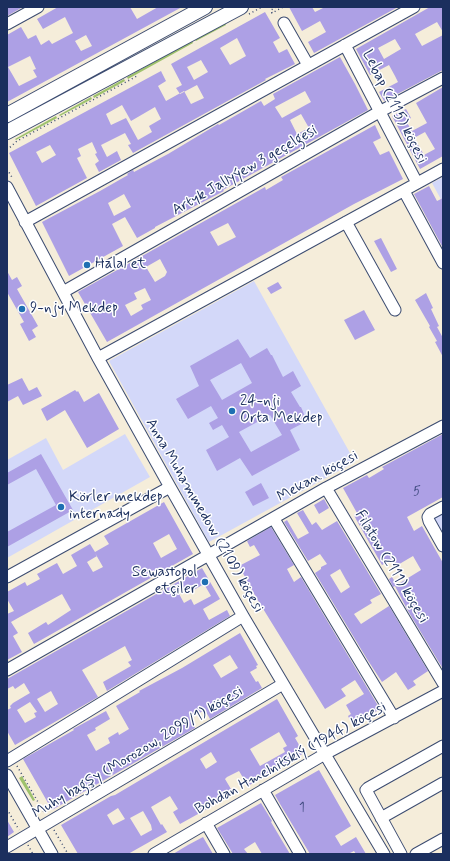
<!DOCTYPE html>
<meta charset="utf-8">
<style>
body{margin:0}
#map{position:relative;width:450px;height:861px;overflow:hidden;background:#f5edda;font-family:Mynerve,sans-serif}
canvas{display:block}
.frame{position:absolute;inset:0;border:8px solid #1b2f5e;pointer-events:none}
</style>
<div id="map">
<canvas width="450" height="861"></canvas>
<div class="frame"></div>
</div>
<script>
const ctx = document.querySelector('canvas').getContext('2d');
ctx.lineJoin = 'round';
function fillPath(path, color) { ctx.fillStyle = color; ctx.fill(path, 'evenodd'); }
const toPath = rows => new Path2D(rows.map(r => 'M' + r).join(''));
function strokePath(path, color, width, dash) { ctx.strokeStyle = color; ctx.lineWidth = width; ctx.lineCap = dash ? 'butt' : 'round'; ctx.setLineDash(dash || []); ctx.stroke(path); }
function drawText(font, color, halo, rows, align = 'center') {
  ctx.font = font + ' Mynerve,sans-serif'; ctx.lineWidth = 3; ctx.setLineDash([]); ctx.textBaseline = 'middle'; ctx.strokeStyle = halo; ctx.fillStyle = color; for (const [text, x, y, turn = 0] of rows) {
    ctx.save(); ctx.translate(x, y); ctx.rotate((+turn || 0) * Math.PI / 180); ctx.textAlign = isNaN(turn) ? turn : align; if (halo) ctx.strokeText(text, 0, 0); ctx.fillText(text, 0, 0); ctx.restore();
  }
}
fillPath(toPath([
 [443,177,443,203,432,183],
 [254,281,355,462,209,542,109,361],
 [125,434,150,477,7,558,7,460,46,438,63,470],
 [443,513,443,537,432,519]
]), '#d3d8f9');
fillPath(toPath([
 [225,23,226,25,196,41,195,40],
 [192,41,193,43,128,79,127,77],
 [124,79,125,81,94,98,93,96],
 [91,97,92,99,60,116,59,115],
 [56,116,57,118,16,140,15,139],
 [22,776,35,800,33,801,19,778]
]), '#9ec26c');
fillPath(toPath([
 [7,7,23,7,7,16],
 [58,7,130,7,137,19,158,7,182,7,7,102,7,35,21,27,28,39,36,35,41,45,49,40,52,44,73,33,65,17,43,29,37,19],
 [86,35,92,46,81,51,75,41],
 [30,56,36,69,33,70,37,77,19,86,8,67],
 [289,7,312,7,315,12,325,7,398,7,314,53,308,42,326,32,320,21,302,31],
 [430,7,443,7,443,32,437,22,415,34,422,46,443,35,443,70,384,101,379,92,398,82,395,76,389,65,370,75,356,49],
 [395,39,401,49,384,59,378,48],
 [265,12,280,38,273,42,279,53,287,49,295,64,265,79,266,80,233,98,133,153,128,145,131,144,125,133,101,145,107,157,117,151,121,160,99,172,95,164,99,161,95,154,97,153,92,142,78,149,81,156,77,158,87,178,36,206,9,153,161,71,166,81,158,86,166,101,184,91,191,104,204,98,197,85,180,94,176,88,182,85,171,64],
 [237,38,246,56,230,65,220,48],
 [201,60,208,72,194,80,187,67],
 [122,105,131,121,155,107,161,119,149,126,152,132,138,140,126,118,111,125,106,114],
 [50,145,56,155,42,163,36,152],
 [340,57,355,84,368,110,223,190,224,191,155,227,155,228,137,238,125,217,112,224,123,246,69,276,42,222,100,191,128,175,127,174,131,171,133,170,134,172,168,154,218,124,219,125,261,101,264,106,275,99,273,94],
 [305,91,311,102,282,118,275,107],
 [301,114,309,128,297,134,290,120],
 [124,194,131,207,114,216,108,203],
 [443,87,443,156,420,169,392,116,406,109,411,118,406,121,412,131,427,123,416,103],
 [425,132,435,149,424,155,414,138],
 [375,125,381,138,373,142,380,155,389,151,403,179,354,204,107,342,78,292,265,187,266,190,283,180,281,177],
 [228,223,236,237,218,246,210,232],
 [160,259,167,272,165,276,155,282,146,267],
 [145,288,151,300,141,305,143,309,131,316,125,305,137,299,134,293],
 [429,186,437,201,443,198,443,248,414,194],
 [381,238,397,269,391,272,374,241],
 [7,271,12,280,17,277,22,286,17,289,38,326,32,330,36,337,29,341,20,324,24,322,7,292],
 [278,282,282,288,271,294,267,288],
 [426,293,433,308,431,309,439,326,437,327,443,338,443,357,435,342,437,341,429,327,430,326,415,300],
 [364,310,375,330,355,340,344,320],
 [238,339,250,358,267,348,271,355,272,355,283,377,293,371,301,386,291,392,300,407,301,407,307,421,290,430,300,450,252,476,240,458,217,471,206,450,229,437,222,425,213,430,209,423,218,418,211,406,188,419,176,399,199,386,190,366],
 [241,363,252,383,222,400,210,380],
 [270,415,282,435,251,452,239,432],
 [22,378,29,391,37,387,42,396,23,405,18,396,7,402,7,385],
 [75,390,77,392,78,391,84,402,99,393,119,429,87,448,65,410,47,421,41,409],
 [443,434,443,497,407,517,414,531,422,526,443,563,443,669,408,611,395,586,421,570,413,556,396,566,393,559,382,565,357,521,354,515,357,513,343,488,367,475,369,478,384,469,382,467],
 [41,454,73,510,7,547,7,532,56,505,36,469,7,485,7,473],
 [261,483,269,498,253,506,245,492],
 [324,499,329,508,319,514,314,505],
 [164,502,193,554,34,644,28,633,46,622,48,625,71,610,62,594,18,618,11,622,18,633,13,636,22,652,7,660,7,614,14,611,7,599,7,592,25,582,27,586,40,579,37,574,57,563,63,574,77,566,71,555,90,544,95,552,109,544,104,536],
 [169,534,177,549,161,558,153,543],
 [95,553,103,567,93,572,87,562,97,556],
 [303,510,312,525,316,522,322,530,337,521,381,594,370,600,372,603,354,614,361,624,389,606,428,671,413,681,416,685,408,690,396,672,382,682,367,659,315,573,321,569,321,567,327,564,320,554,308,561,284,522,287,520,298,539,309,533,297,513],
 [340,569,350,587,341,593,330,575],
 [271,527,294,565,287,569,294,582,301,577,380,709,353,726,348,716,351,714,346,705,364,694,355,680,341,689,346,696,325,709,257,599,239,566,260,555,254,545,250,547,247,541],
 [202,568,220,599,203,609,209,620,227,610,230,616,107,691,103,682,131,666,128,662,132,660,125,646,82,670,98,697,15,745,7,731,7,710,11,708,10,706,13,703,30,693,24,683,15,689,13,686,7,689,7,679],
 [204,584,211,596,194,605,191,599,184,603,178,592,189,585,192,591],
 [51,691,58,704,45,712,37,699],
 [30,702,37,712,34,713,36,717,25,723,17,710],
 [392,577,397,585,393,587,389,579],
 [240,633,258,665,256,666,257,668,250,672,256,682,258,681,262,688,210,719,205,710,190,718,195,728,52,810,23,759,74,730,73,729,106,711,110,719,95,728,96,730,87,735,96,751,110,743,108,738,118,732,119,735,129,729,116,706,140,692,139,691,182,668],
 [230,655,238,668,221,678,213,665],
 [277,699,298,736,295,738,304,753,248,786,239,771,227,777,225,779,234,794,180,824,173,812,178,809,170,796,151,807,161,825,162,824,167,832,128,854,78,854,61,825,111,796,115,795],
 [279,732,287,746,283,748,285,752,260,766,250,749],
 [211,752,217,762,206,769,200,759],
 [118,808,125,819,113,825,107,815],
 [143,811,151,825,152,830,141,836,130,818],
 [319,770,351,826,335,836,341,846,356,837,366,854,356,854,354,851,348,854,310,854,280,804,275,795],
 [261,803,272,821,271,822,290,854,262,854,255,842,244,849,248,854,233,854,222,836,217,828],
 [7,820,14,832,7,837],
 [203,837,213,854,173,854,188,845]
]), '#ada0e5');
const minor = toPath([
 [284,23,308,65],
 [7,24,38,7],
 [345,45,417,183],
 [7,187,98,358,170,487,243,616,384,854],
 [404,191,443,263],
 [25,222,414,7],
 [346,222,395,310],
 [63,292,379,112,443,78],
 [98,358,443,169],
 [326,488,443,683],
 [443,507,430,514,428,517,429,521,443,546],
 [274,519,394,718],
 [7,577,170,487],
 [7,670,326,488,443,426],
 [7,761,243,616],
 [7,775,52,854],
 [263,790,300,854],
 [381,818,443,783],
 [206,823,224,854],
 [7,847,283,684],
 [154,854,325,754,443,691],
 [401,854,366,790,368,788,443,746],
 [416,854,443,839]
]);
const major = toPath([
 [7,115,205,7],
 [7,132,241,7]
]);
strokePath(minor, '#3c4c71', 13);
strokePath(major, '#3c4c71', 16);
strokePath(toPath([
 [276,7,271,10,272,13,283,7],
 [249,14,262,7],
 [7,150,17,141,137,76],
 [7,169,13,179],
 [17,766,45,814],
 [7,809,19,830],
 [54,830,68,854],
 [28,845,33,854]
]), '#3c4c71', 1.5, [1, 3]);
strokePath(minor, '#fff', 11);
strokePath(major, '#fff', 14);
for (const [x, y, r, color] of [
 [87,265,4,"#1f6fb2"],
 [22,309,4,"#1f6fb2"],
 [232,411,4,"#1f6fb2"],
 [61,507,4,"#1f6fb2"],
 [205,582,4,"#1f6fb2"]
]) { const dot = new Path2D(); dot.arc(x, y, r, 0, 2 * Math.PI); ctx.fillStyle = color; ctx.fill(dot); strokePath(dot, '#fff', 1.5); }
drawText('13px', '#404b80', null, [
 ["5",417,492],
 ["1",302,808]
]);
drawText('15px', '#1b2f5e', '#fff', [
 ["Lebap (2115) köçesi",394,107,63],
 ["Artyk Jallyýew 3 geçelgesi",245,171,-30],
 ["Mekan köçesi",318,477,-29],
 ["Anna Muhammedow (2109) köçesi",204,516,60],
 ["Filatow (2111) köçesi",391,567,59],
 ["Muhy bagşy (Morozow, 2099/1) köçesi",138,753,-31],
 ["Bohdan Hmelnitskiý (1944) köçesi",291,759,-29]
]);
drawText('15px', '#1b2f5e', '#fff', [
 ["Halal et",95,265],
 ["9-njy Mekdep",30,309],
 ["24-nji",240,402],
 ["Orta Mekdep",240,419],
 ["Körler mekdep",69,498],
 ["internady",69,515],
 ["Sewastopol",197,573,"right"],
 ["etçiler",197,590,"right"]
], 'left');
</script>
